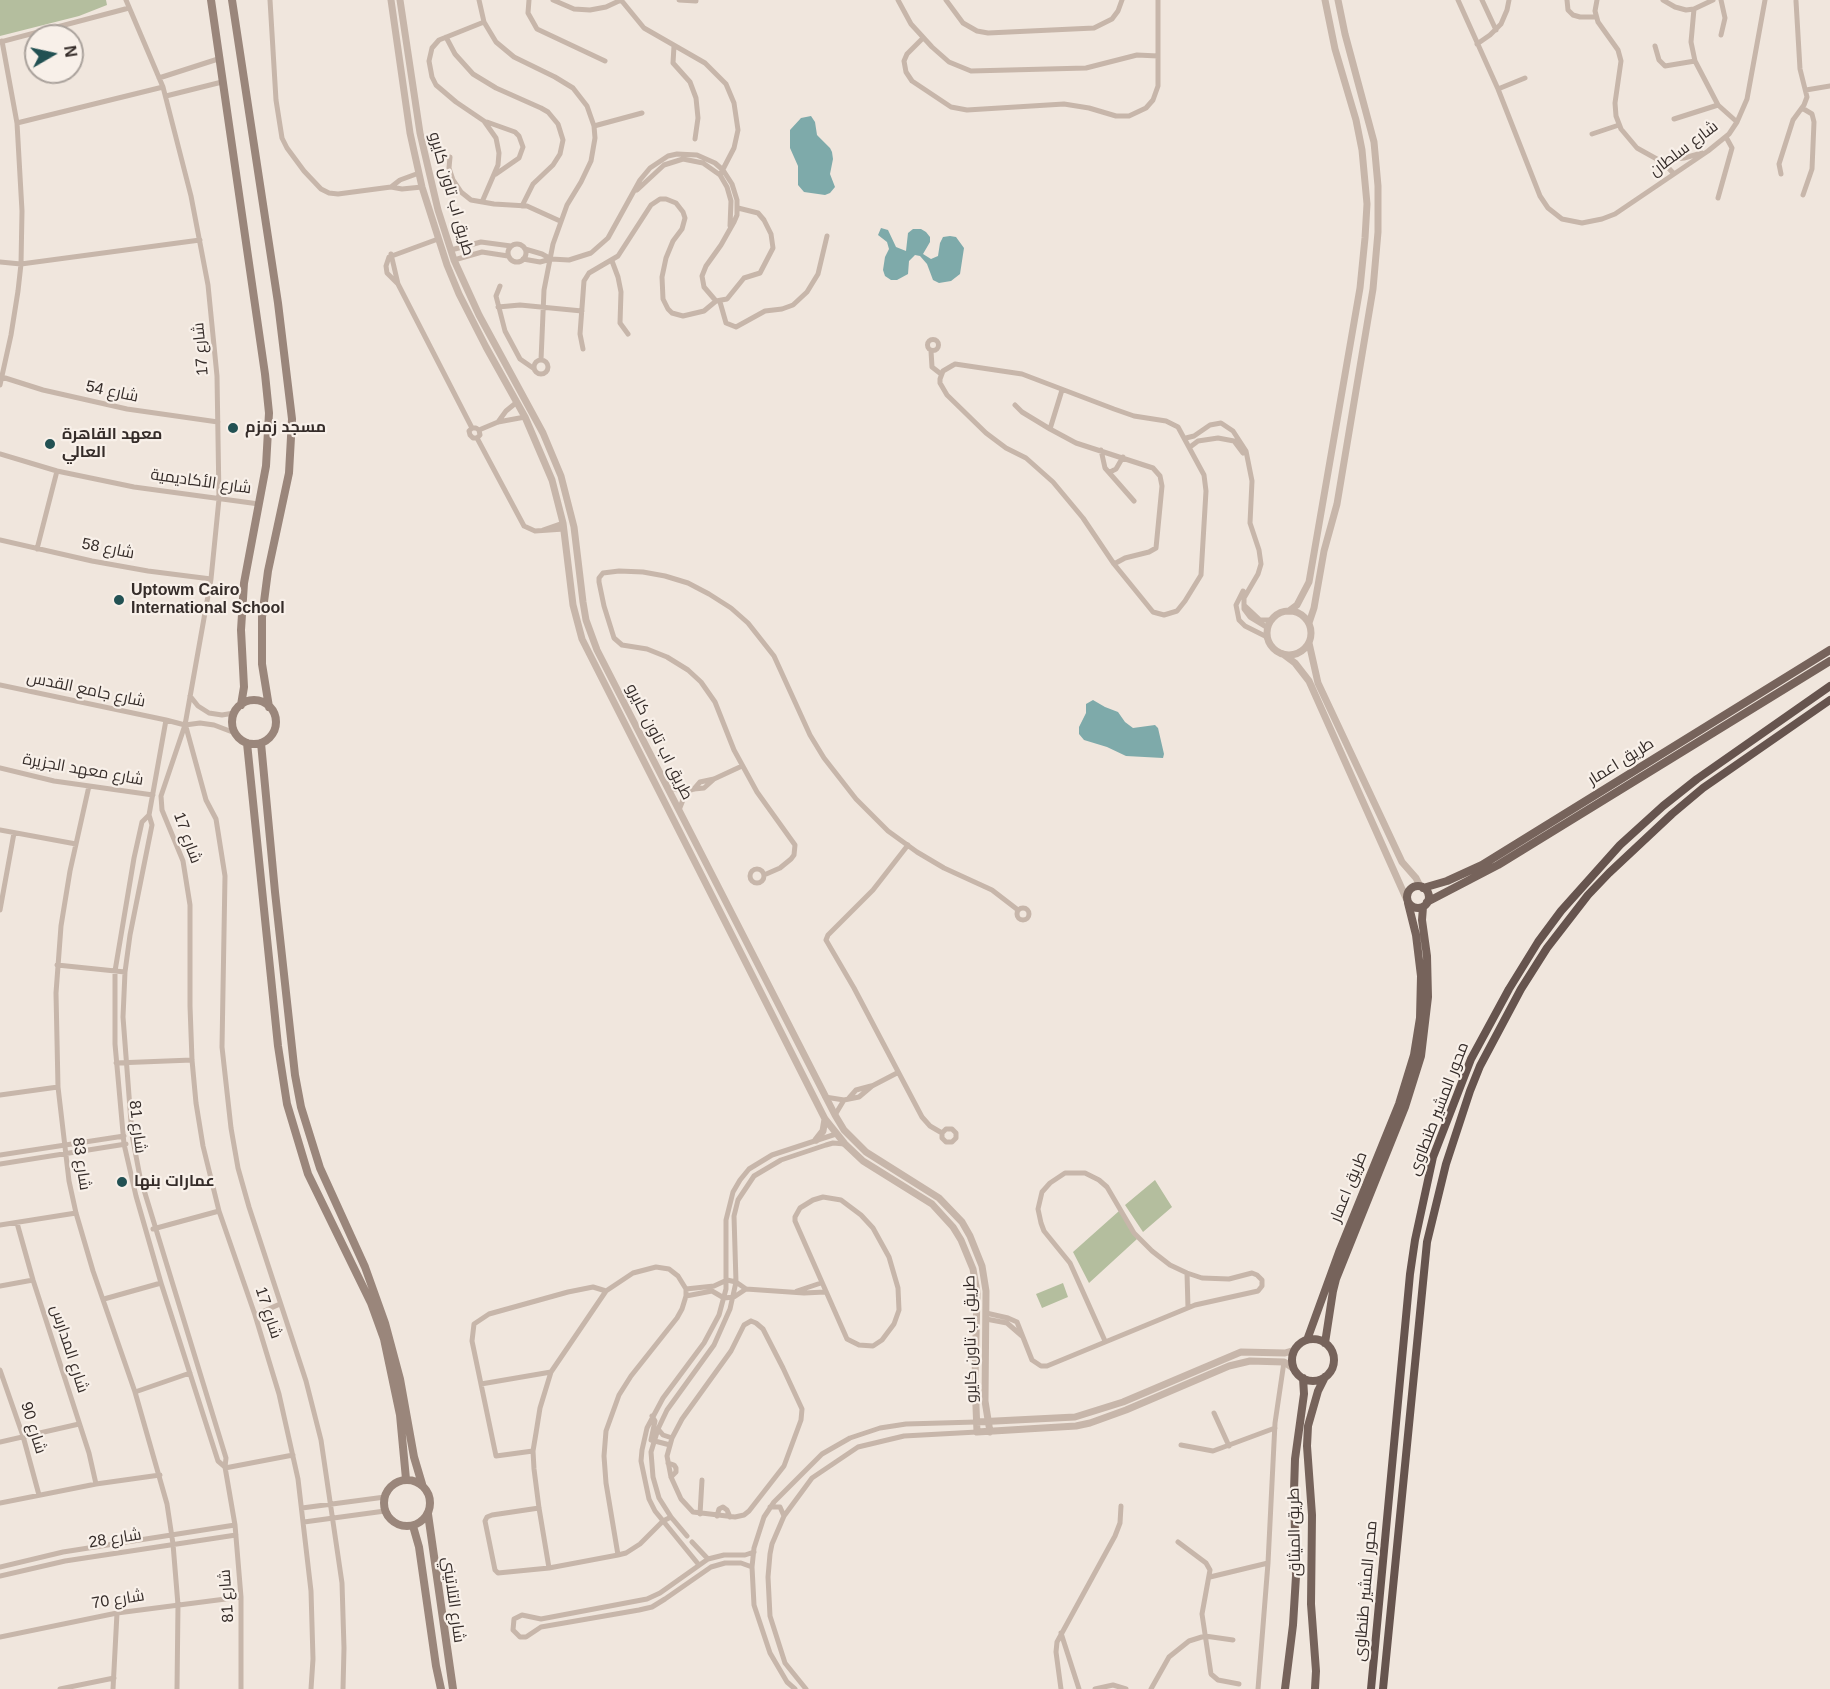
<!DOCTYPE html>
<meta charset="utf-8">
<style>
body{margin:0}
#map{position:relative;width:1830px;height:1689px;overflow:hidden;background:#f0e6dd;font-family:Arial,sans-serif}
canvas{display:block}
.north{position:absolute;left:24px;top:24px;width:60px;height:60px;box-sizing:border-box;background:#f8f0e9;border:2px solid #aaa29c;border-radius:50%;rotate:81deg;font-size:16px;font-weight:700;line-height:24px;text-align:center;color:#352c29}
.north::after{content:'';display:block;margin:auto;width:21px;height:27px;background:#225153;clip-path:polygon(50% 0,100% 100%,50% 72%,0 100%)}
</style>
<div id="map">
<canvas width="1830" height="1689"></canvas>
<div class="north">N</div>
</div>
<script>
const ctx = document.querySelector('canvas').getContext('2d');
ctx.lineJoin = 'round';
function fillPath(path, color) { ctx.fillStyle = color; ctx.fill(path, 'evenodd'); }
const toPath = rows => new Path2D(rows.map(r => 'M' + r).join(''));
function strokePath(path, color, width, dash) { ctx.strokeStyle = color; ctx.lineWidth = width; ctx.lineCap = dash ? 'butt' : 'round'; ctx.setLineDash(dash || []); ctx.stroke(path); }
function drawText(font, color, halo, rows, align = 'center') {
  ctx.font = font + ' Arial,Cairo,sans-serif'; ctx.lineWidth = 4.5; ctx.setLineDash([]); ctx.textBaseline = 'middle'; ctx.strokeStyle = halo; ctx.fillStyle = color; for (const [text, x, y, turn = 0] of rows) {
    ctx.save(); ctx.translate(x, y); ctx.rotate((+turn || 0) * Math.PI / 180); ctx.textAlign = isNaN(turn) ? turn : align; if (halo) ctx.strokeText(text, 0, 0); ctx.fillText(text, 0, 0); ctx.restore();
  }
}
fillPath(toPath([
 [0,0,106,0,107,5,79,16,0,36],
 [1155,1180,1172,1207,1143,1232,1125,1205],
 [1119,1211,1137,1239,1089,1283,1073,1252],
 [1063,1283,1068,1297,1042,1308,1036,1294]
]), '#b4be9e');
fillPath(toPath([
 [811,116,815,122,817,135,830,148,832,152,833,159,830,174,835,187,830,193,825,195,804,192,798,185,798,166,790,148,790,130,801,118],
 [881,228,888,230,896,247,906,251,908,233,913,229,921,229,926,232,930,237,930,242,923,254,931,259,938,256,940,243,943,237,950,236,956,237,964,248,960,274,951,281,939,283,933,280,927,264,920,256,915,255,909,261,908,274,897,280,891,280,885,276,883,270,885,257,889,249,887,242,878,235],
 [1093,700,1105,707,1118,712,1125,722,1133,728,1155,725,1158,728,1164,754,1163,758,1126,756,1107,747,1084,740,1079,734,1079,727,1086,713,1086,704]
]), '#7eaaaa');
strokePath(toPath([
 [126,0,163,87,191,196,208,285,217,376,219,499,211,579,185,725,161,796,162,810,183,861,190,905,190,1006,192,1060,196,1103,203,1146,219,1211,255,1315,279,1394,298,1479,311,1591,313,1659,311,1689],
 [270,0,276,100,282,138,287,148,304,171,321,189,329,193,338,194,391,187,402,189,422,187],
 [479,0,484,22,496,42,514,57,555,77,573,88,587,106,594,126,595,138,591,161,581,182,567,205,553,244,544,290,541,360],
 [529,0,528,13,537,29,605,61],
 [553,0,574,9,590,10,606,7,621,0],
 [621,0,644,28,705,63,726,84,734,103,738,130,734,148,720,175],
 [679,0,696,1],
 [898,0,911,24,932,47,949,62,971,71,1086,68,1137,55,1158,56],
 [946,0,963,23,977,31,988,33,1094,28,1112,19,1118,11,1122,0],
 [1458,0,1498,89,1540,196,1548,208,1562,219,1582,223,1602,219,1615,214,1708,151,1729,134,1737,122,1747,99,1765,0],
 [1482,0,1496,30],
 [1567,0,1568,10,1573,15,1580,17,1596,17],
 [1597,0,1595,11,1598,22,1618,50,1621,61,1615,103,1616,116,1621,129,1637,148,1664,163,1674,174],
 [1663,0,1675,7,1686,10,1694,9,1713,0],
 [1721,0,1725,18,1721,35],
 [1694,9,1691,42,1695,61,1718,105,1737,122],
 [446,37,455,54,473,74,496,88,541,108,548,112,558,124,563,140,560,154,553,165,533,184,522,206],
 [923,38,907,54,904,61,906,72,912,81,951,107,967,110,1064,104,1089,108,1116,116,1129,116,1146,108,1153,100,1158,86,1158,0],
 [0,42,129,8],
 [1477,44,1490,35,1501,24,1507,10,1509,0],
 [674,46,673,63,690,82,696,98,698,118,695,139],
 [1655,46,1659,60,1665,66,1695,61],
 [159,78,218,59],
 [1498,89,1525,78],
 [1806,90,1830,86],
 [166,96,222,82],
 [1802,108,1812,114,1814,122,1812,169,1803,195],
 [1674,119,1718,105],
 [487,122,515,132,519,136,523,147,519,158,496,174],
 [17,123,163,87],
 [594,126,642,113],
 [1592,134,1619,125],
 [450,157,449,168,453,180,461,192,471,200,494,204,527,206,560,221],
 [1661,161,1684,158,1702,153],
 [1781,174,1779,164,1793,120,1804,105,1807,97,1800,69,1796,1],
 [391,187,400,180,419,173],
 [637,190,664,165,683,159,703,163,720,175,727,187,731,201,730,226],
 [1718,198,1732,148,1726,137],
 [482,202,498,165,499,153,496,138,484,121,456,102,436,85,432,77,429,61,432,48,439,40,484,22],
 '508 253a9 9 0 1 1 18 0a9 9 0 1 1-18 0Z',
 [525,249,542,254,551,259],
 [451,250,481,242,511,246],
 [391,254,398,284,472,428,469,431,470,435,473,438,477,438,480,435,479,430,476,428,472,428],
 [523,259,540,262,551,259,569,260,591,253,608,238,640,180,650,168,668,156,677,154,697,155,715,163,723,170,732,184,737,200,737,215,734,222,721,245,706,266,702,276,704,287,716,301],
 [454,260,482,252,508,256],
 [612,261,618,277,621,292,620,323,628,334],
 [0,262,21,264,200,240],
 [397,283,387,273,386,266,389,257,438,239],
 [500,286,496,296,505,331,520,359,533,368],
 [720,302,726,323,736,327,765,311,782,309,793,305,807,292,818,274,827,236],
 [498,307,520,305,582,311],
 '927.5 345a5.5 5.5 0 1 1 11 0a5.5 5.5 0 1 1-11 0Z',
 [583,349,580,334,584,281,589,273,618,256,651,205,660,199,666,199,676,203,683,212,685,218,682,229,673,241,666,258,662,277,663,299,668,309,672,313,683,316,704,311,716,301,727,299,744,278,760,273,773,248,771,234,764,220,758,213,738,208],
 [931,351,932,367,941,374],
 '534 367a7 7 0 1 1 14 0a7 7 0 1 1-14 0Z',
 [955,364,1022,374,1114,409,1134,416,1166,421,1178,427,1204,475,1206,491,1201,575,1185,601,1177,611,1164,615,1153,612,1114,564,1083,518,1053,482,1026,458,1006,448,986,433,947,395,940,383,940,379,943,371,955,364],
 [2,377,43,390,127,409,218,422],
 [0,385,11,335,18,291,21,264,22,211,17,123,2,41],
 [1062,390,1050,429,1076,443,1153,468,1160,476,1162,486,1156,548,1149,552,1125,558,1114,564],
 [1015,405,1022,412,1050,429],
 [498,422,506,411,517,402],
 [479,430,498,422,525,417],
 [477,438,524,526,535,531,564,529],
 [1186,438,1194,436,1210,425,1221,423,1233,431,1246,451,1252,481,1250,523,1259,550,1261,564,1258,574,1244,598,1244,609,1250,617,1268,628],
 [1190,447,1198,441,1218,438,1234,441,1243,453],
 [1101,450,1105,468,1134,501],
 [0,454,57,471,134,487,259,504],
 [1110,472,1116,469,1123,457],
 [543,530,563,523],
 [0,540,92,561,148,571,211,579],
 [37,549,57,471],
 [1243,591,1236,605,1239,620,1245,626,1265,636,1269,641],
 [1244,605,1260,620,1272,620],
 [0,685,166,720],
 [190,696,198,706,209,713,222,715,234,713],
 [186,727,206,800,216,819,225,876,222,1047,231,1128,238,1168,249,1207,306,1381,321,1440,342,1583,344,1648,343,1689],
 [235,733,214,725,200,723,185,725,166,720,149,815,152,825,130,935,125,972,123,1017,132,1135,140,1177,226,1458,225,1467,235,1525,241,1597,241,1689],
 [0,768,54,781,153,795],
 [89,786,70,871,61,926,56,993,58,1087,69,1181,76,1213,93,1271,135,1392,167,1504,173,1544,178,1605,177,1689],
 [667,787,686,792,694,789,704,788,713,780],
 [694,789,700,782,714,779,742,766],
 [679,810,686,792],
 [149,815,142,822,134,858,115,971,115,1044,124,1144,136,1196,161,1283,218,1461,225,1467],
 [0,830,76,844],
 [908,845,873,890,828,935,826,940,854,988,922,1117,930,1126,942,1133,942,1138,946,1142,952,1142,956,1138,956,1133,952,1129,946,1129,942,1133],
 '750 876a7 7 0 1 1 14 0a7 7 0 1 1-14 0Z',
 [764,875,780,868,791,859,794,855,795,845,757,792,734,750,715,702,701,682,688,670,667,657,647,649,622,645,614,638,604,606,599,582,599,578,603,573,619,571,643,572,665,576,688,583,709,594,731,608,748,623,774,656,810,735,824,758,856,799,888,831,917,852,944,868,992,890,1018,910],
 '1017 914a6 6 0 1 1 12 0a6 6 0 1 1-12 0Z',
 [0,910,14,833],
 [57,965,125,972],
 [116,1063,192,1060],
 [0,1095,58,1087],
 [825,1097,844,1100],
 [849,1098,856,1090,871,1086],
 [835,1115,844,1100,859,1097,872,1086,897,1073],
 [0,1155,124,1136],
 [0,1164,126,1144],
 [823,1197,841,1200,861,1215,873,1228,889,1257,898,1288,899,1310,894,1324,882,1340,873,1346,859,1345,847,1339,795,1221,795,1217,800,1208,813,1200,823,1197],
 [17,1223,33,1280,89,1453,96,1484],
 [0,1225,76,1213],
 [153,1229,219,1211],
 [1187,1273,1188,1308],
 [0,1286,33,1280],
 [686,1289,714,1286,727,1280,736,1282,746,1289,804,1293,825,1292],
 [797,1291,821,1283],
 [686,1296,712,1291,724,1298,734,1297,746,1289],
 [104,1299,161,1283],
 [986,1313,1008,1318,1017,1322,1032,1360,1041,1366,1047,1366,1195,1305,1258,1291,1262,1286,1262,1280,1257,1275,1252,1273,1229,1279,1202,1278,1187,1273,1170,1265,1152,1251,1134,1233,1107,1187,1099,1180,1085,1173,1065,1173,1050,1183,1042,1192,1038,1209,1041,1223,1044,1231,1070,1263,1105,1341],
 [255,1315,280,1304],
 [986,1319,1007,1323,1022,1336],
 [751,1321,756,1323,763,1329,783,1368,802,1409,801,1420,784,1466,749,1511,744,1515,735,1517,693,1512,681,1499,671,1477,667,1456,672,1438,682,1419,731,1351,744,1325,751,1321],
 [0,1370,23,1436,39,1495],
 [481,1384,551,1372],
 [135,1392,190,1373],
 [1214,1413,1229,1446],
 [652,1416,655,1421,651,1440,670,1445],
 [658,1429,663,1435,672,1438],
 [0,1442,79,1424],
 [1181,1445,1213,1451,1275,1428],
 [533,1451,496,1456,472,1341,474,1324,489,1314,568,1292,593,1287,606,1291],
 [668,1463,674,1465,676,1468,676,1472,671,1477],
 [225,1468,293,1455],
 [0,1503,96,1484,160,1475],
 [770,1507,780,1507,784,1516],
 [302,1508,385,1497],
 [539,1508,492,1515,487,1517,485,1521,495,1570,498,1573,549,1568],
 [700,1514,702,1480],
 [717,1516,719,1509,723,1507,727,1510,730,1517],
 [304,1522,385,1511],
 [687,1536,671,1517,659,1498,653,1477,651,1452,658,1429,667,1410,714,1345,730,1309,736,1282,734,1216,738,1200,754,1176,781,1160,826,1145,833,1143,845,1144],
 [692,1542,708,1559],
 [1178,1542,1206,1563,1210,1570,1202,1614,1211,1674,1218,1680,1239,1684],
 [618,1555,606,1483,604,1456,606,1431,619,1395,631,1376,677,1318,682,1309,686,1296,686,1289,678,1276,669,1269,656,1267,633,1273,606,1291,551,1372,540,1408,536,1433,533,1451,534,1469,539,1508,549,1568,618,1555,626,1553,640,1544,663,1521,671,1517],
 [699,1565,655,1511,649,1499,641,1461,642,1450,647,1428,663,1398,704,1343,719,1315,726,1289,726,1220,733,1192,740,1180,749,1169,772,1155,836,1134],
 [0,1567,63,1552,235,1525],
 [752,1567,741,1563,725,1563,711,1567,665,1599,652,1607,639,1610,541,1627,526,1637,520,1637,513,1630,514,1619,522,1615,541,1619,647,1599,660,1593,708,1559,724,1555,745,1555,754,1552],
 [0,1576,65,1561,236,1535],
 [1210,1577,1268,1563],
 [1061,1633,1079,1689],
 [0,1637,117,1613,241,1597],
 [60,1689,114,1678],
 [113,1689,117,1613],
 [795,1689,787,1682,770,1653,754,1605,752,1567,754,1548,764,1517,774,1502,822,1454,850,1438,880,1428,906,1424,976,1422],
 [806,1689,785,1663,770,1616,768,1577,770,1554,772,1544,784,1516,812,1478,858,1447,904,1436,977,1432],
 [1061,1689,1056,1652,1057,1642,1115,1536,1120,1523,1121,1506],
 [1095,1689,1113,1685,1126,1689],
 [1151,1689,1169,1657,1189,1641,1205,1636,1233,1640],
 [1258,1689,1268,1563,1275,1423,1284,1362]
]), '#c7b6aa', 5);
strokePath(toPath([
 [391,0,410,133,422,187,447,265,459,294,486,347,525,417,552,480,563,523,573,605,582,639,825,1119,845,1144,863,1161,932,1204,953,1227,961,1240,973,1269,977,1292,975,1381,977,1432,1076,1426,1090,1423,1126,1410,1229,1366,1250,1361,1284,1362,1293,1368],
 [400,0,420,133,438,210,454,260,479,315,543,433,561,476,574,527,583,602,586,620,597,650,835,1115,844,1130,866,1152,939,1198,962,1222,970,1236,982,1266,986,1291,985,1401,990,1432],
 [1289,611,1297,605,1309,582,1360,288,1365,238,1367,204,1362,150,1356,120,1335,49,1325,0],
 '1267 633a22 22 0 1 1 44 0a22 22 0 1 1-44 0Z',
 [1309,623,1314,608,1324,551,1337,504,1373,289,1378,232,1378,186,1374,142,1345,34,1338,0],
 [1309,643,1318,683,1402,862,1416,878,1420,886],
 [1283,654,1295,663,1309,681,1406,898],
 [816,1140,823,1131,825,1119],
 [976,1422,1075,1417,1123,1402,1241,1352,1285,1353,1295,1350]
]), '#c7b6aa', 7);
strokePath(toPath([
 [211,0,265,374,269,413,266,466,244,583,241,630,244,687,241,705],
 [232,0,278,303,292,419,289,473,268,571,262,617,262,664,269,707],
 '232 722a22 22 0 1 1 44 0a22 22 0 1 1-44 0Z',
 [247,743,278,1046,287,1104,308,1174,371,1303,384,1339,400,1415,406,1479],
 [261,743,275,892,295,1075,301,1107,320,1168,365,1267,385,1323,400,1379,414,1457,422,1484],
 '384 1503a23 23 0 1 1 46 0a23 23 0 1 1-46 0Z',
 [428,1514,453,1689],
 [413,1526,419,1547,436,1666,441,1689]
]), '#9a867b', 8);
strokePath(toPath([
 '1407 897a11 11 0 1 1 22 0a11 11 0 1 1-22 0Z',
 [1423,888,1447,881,1482,865,1830,650],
 [1427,902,1498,865,1830,661],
 '1292 1360a21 21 0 1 1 42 0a21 21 0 1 1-42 0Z',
 [1307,1340,1339,1252,1399,1104,1414,1055,1420,1018,1421,976,1416,935,1408,903],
 [1325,1343,1333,1291,1336,1279,1405,1107,1421,1056,1428,997,1427,956,1422,920,1423,907],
 [1285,1689,1293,1625,1296,1576,1294,1491,1295,1459,1304,1394,1303,1378],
 [1315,1689,1316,1671,1311,1604,1312,1515,1307,1446,1308,1426,1318,1391,1325,1377]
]), '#76635b', 8);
strokePath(toPath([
 [1371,1689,1410,1274,1415,1240,1433,1157,1471,1059,1509,989,1538,942,1561,911,1620,845,1663,806,1697,779,1830,686],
 [1383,1689,1427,1242,1446,1164,1470,1091,1480,1066,1521,989,1547,948,1588,895,1609,873,1672,814,1703,788,1830,700]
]), '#66544e', 8);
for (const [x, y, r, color] of [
 [233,428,6,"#225153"],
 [50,444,6,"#225153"],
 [119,600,6,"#225153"],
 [122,1182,6,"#225153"]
]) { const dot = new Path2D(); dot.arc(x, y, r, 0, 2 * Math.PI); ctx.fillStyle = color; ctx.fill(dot); strokePath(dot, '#f8f0e9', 2); }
drawText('16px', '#352c29', '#f8f0e9', [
 ["شارع سلطان",1684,149,-37],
 ["طريق اب تاون كايرو",451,194,74],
 ["شارع 17",201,349,-95],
 ["شارع 54",112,392,12],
 ["شارع الأكاديمية",201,482,8],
 ["شارع 58",108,549,11],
 ["شارع جامع القدس",86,690,12],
 ["طريق اب تاون كايرو",659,742,63],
 ["طريق اعمار",1621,762,-32],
 ["شارع معهد الجزيرة",83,770,10],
 ["شارع 17",187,838,70],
 ["محور المشير طنطاوى",1439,1109,-69],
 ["شارع 81",137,1127,83],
 ["شارع 83",81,1164,82],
 ["طريق اعمار",1349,1187,-68],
 ["شارع 17",268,1313,72],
 ["طريق اب تاون كايرو",971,1339,-91],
 ["شارع المدارس",69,1349,72],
 ["شارع 90",33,1428,73],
 ["طريق الميثاق",1295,1532,-91],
 ["شارع 28",115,1539,-9],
 ["محور المشير طنطاوى",1366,1591,-85],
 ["شارع 81",227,1596,-94],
 ["شارع 70",118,1600,-9],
 ["شارع التلاتيني",453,1600,82]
]);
drawText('bold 16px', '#352c29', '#f8f0e9', [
 ["مسجد زمزم",245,428],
 ["معهد القاهرة",62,435],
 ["العالي",62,453],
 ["Uptowm Cairo",131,591],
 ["International School",131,609],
 ["عمارات بنها",134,1182]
], 'left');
</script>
